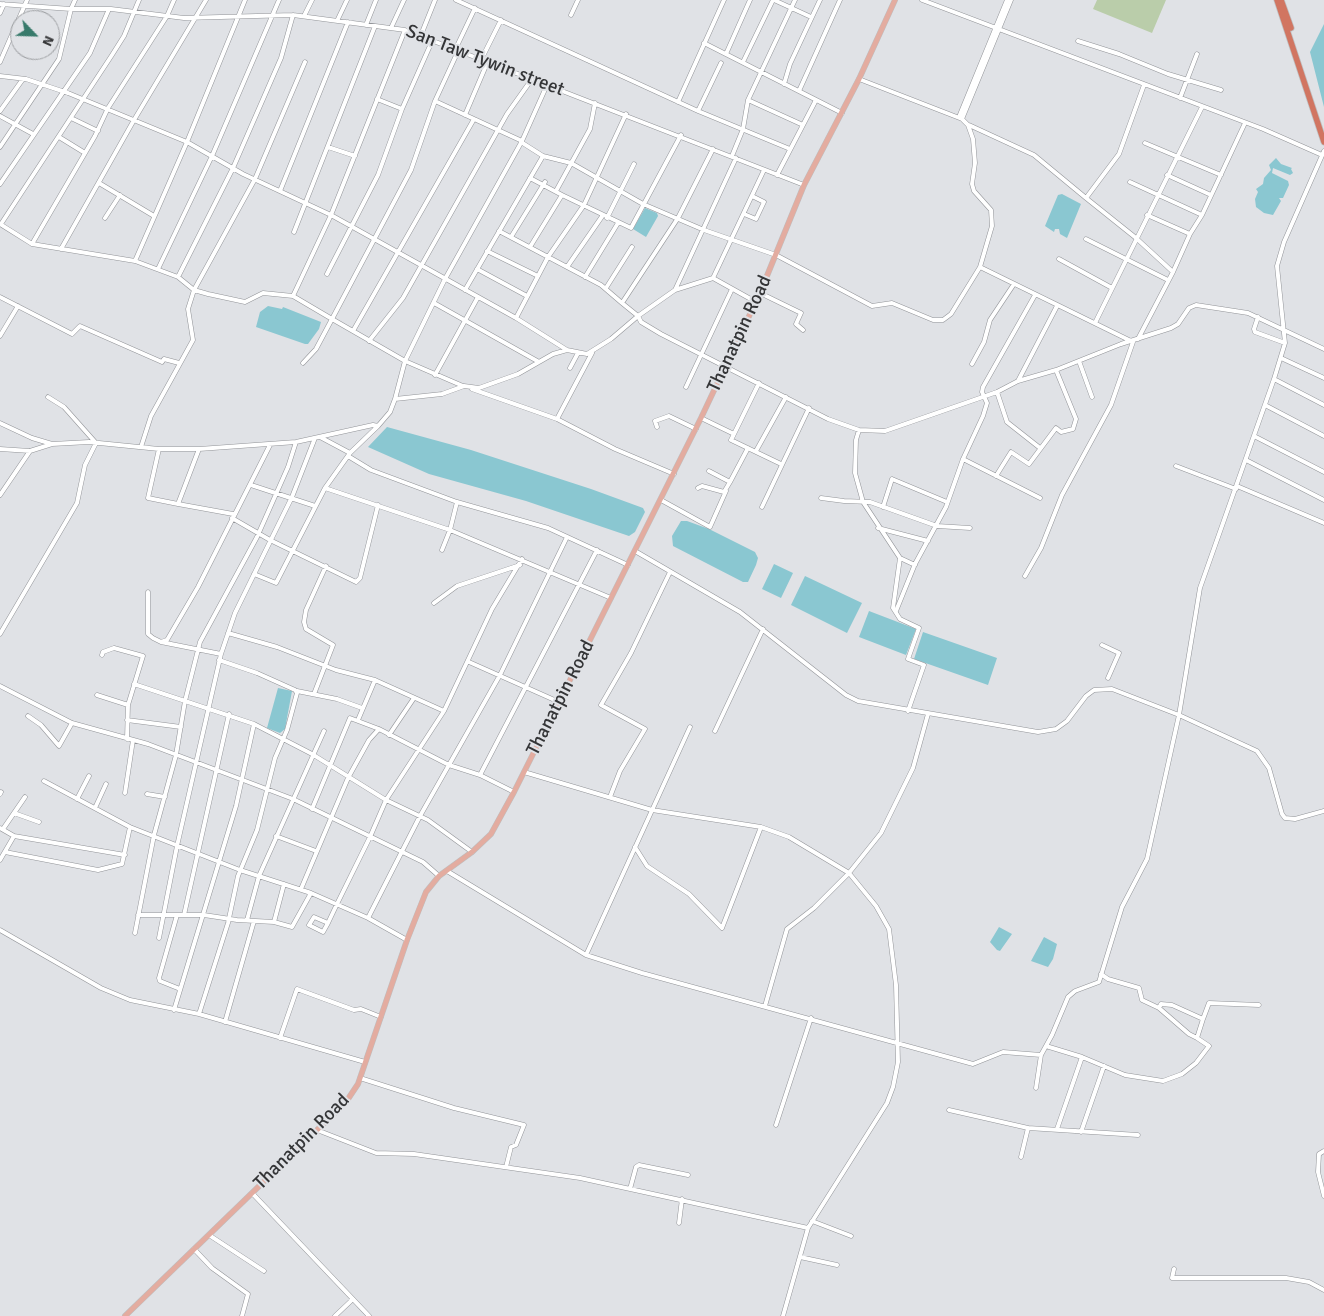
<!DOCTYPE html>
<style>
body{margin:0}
#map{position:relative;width:1324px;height:1316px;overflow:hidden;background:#e0e2e6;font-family:Signika,sans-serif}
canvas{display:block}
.north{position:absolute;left:10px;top:10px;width:50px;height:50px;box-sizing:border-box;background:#e0e2e6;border:1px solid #9b9da0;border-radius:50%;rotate:114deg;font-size:14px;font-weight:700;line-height:20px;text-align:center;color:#343537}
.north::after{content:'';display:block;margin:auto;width:18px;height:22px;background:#387a6b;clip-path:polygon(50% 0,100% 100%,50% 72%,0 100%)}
</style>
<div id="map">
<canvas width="1324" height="1316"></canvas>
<div class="north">N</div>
</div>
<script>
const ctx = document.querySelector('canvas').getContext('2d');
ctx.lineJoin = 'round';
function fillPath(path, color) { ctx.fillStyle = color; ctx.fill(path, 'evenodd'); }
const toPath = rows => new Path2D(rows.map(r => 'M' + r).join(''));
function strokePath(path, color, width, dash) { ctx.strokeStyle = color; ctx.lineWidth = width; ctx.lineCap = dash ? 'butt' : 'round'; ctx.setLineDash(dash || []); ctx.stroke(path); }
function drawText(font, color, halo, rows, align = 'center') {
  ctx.font = font + ' Signika,sans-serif'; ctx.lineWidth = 4; ctx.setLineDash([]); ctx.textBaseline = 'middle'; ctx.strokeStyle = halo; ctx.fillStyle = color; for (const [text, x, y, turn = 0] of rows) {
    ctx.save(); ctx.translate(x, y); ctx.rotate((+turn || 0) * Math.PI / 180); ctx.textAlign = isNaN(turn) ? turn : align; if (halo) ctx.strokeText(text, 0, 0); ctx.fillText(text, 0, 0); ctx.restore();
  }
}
fillPath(toPath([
 [1097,0,1166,0,1152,33,1093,9]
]), '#bacdaa');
fillPath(toPath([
 [1324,24,1324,107,1310,52],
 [1276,158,1281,164,1292,168,1291,169,1293,173,1290,175,1273,168,1272,173,1288,181,1289,185,1283,198,1279,198,1281,201,1273,215,1264,213,1256,207,1255,199,1258,192,1256,189,1263,184,1264,178,1271,170,1269,165],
 [1062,194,1081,204,1067,238,1060,234,1059,229,1055,229,1054,232,1045,226,1058,195],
 [645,208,657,213,658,216,646,237,633,229],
 [268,306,282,309,283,307,321,322,319,329,308,344,305,344,256,327,260,312],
 [387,427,471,450,591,489,643,508,645,512,635,532,629,536,526,501,429,474,368,447],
 [681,521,687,521,709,529,755,552,758,558,756,565,748,582,743,582,673,546,672,536],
 [774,564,793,573,781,598,762,589],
 [805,576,862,603,847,633,791,605],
 [869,611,916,629,906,655,859,637],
 [923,632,997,658,988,685,914,659],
 [278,688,292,691,285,729,280,733,267,728],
 [999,927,1012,934,1000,951,997,950,990,942],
 [1044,937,1057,944,1053,959,1048,967,1031,961]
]), '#8ac7d1');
const minor = toPath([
 [456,0,698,111,790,149],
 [774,0,811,17],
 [922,0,1263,129,1322,155],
 [0,4,71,9,111,9,184,18,293,15,405,30,804,185],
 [0,13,4,4],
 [571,15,578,0],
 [304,16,312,0],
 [337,21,347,0],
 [366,25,376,0],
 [391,28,404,0],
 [421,35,435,0],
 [1078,41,1119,54,1168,74,1221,90],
 [704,43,842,113],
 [456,48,475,8],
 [726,54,750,0],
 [482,58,501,20],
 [0,62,27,0],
 [743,62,773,0],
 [0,76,26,79,68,93,187,142,243,174,331,215,516,318,567,350],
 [784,84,790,64,820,0],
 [799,91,840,0],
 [1180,98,1197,54],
 [377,99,402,109],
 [748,100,803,125],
 [435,101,522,141],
 [678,102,724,0],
 [0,111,23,79],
 [698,111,721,63],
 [465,115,488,61],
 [0,116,33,134],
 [959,117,1007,0],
 [71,118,98,131],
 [962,119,1011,0],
 [969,125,1034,155,1086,198,1119,154,1144,85],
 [59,137,85,153],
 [521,142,543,156,571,163,643,204,704,230,776,255,872,306,892,303,933,320,943,320,951,314,980,267,992,226,991,210,974,191,972,184,975,163,973,139,968,125,962,119,859,79],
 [1145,143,1221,175],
 [0,147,59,59,71,9,75,0],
 [328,147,355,156],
 [713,149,678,218,622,303,638,316,641,322,661,334,828,419,859,430,885,431,997,392,1018,381,1056,370,1121,344,1171,328,1178,324,1189,308,1196,305,1248,313,1324,349],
 [732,156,743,129,748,100,795,0],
 [777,175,816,100],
 [1167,175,1211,195],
 [1130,182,1202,215],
 [99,183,154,216],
 [0,184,90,53,109,9],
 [280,191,348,22],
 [556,191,590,129,595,103],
 [562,195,631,228,681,135],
 [1086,198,1136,238,1173,272],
 [744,214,756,219,764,202,752,196],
 [1147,215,1190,234],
 [105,218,120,195],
 [607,218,634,164],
 [0,224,32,244,135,261,178,277,194,290,208,294,245,302,263,293,293,296,332,319,411,170,435,101,459,49],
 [1,224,112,55,124,36,139,0],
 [499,231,601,285,622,303],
 [294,232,375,26],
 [511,237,545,182],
 [1086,239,1168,280],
 [32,244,95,136,108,108,167,16,174,0],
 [530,247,562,195,530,178],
 [61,249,134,120,206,0],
 [487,251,538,276],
 [1059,259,1112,288],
 [135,261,187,142,245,0],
 [567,267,603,215],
 [980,267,1133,342,1111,405,1062,495,1041,548,1025,576],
 [158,269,212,156,279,0],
 [477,269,527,296],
 [327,274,378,175,402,109,433,39],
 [178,277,233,168,281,58,293,15],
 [585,277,618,223],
 [713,278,756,302],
 [606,288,632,247],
 [465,290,543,156],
 [675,290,736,158],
 [760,293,801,313,796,324,803,330],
 [293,296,331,215,405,30],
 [0,297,72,334,80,326,162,362,164,359,179,363],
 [434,303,539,362],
 [1258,317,1254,329,1255,332,1285,343],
 [516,318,548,257,584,205,626,114],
 [1095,323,1202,107],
 [353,331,474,119],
 [0,336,18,306],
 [1138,339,1173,272,1190,234,1202,215,1245,123],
 [369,341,403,298,507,114,532,79],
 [1281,358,1324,378],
 [1079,361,1092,397],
 [303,363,316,349,332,319,405,361,463,386],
 [972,364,984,342,990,320,1014,284],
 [570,368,578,353],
 [435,375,478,297],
 [1274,379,1324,405],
 [1018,381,1057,306],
 [686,387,732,289],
 [472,389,557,419,615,449,674,474],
 [997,392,1007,422,1040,448],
 [395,399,405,361,445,279,522,141,547,85],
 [1265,405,1324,436],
 [701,418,734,434,731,440,781,464],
 [557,419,592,353],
 [0,423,32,438,52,444,89,442,159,449,199,449,296,442,373,425,378,426,390,412,395,399,442,394,464,386,479,388,518,374,553,354,567,350,587,354,611,339,638,316,675,290,713,278,764,170],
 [657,427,655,421,669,416,696,429],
 [859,430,856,440,855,473,863,502,900,558,915,565],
 [734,434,759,383],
 [1254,436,1324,472],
 [320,437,350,453],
 [141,447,151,416,193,340,188,309,194,290,255,179,305,62],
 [0,449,30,451,52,444],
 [159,449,148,498,178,504],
 [199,449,178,504,233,514],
 [756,451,786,397],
 [348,456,371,470,457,502,450,530,442,550],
 [963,459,1040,498],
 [1246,460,1324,500],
 [1176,466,1236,489],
 [709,471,730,482,748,448],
 [996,476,1011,452,1029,464,1056,428,1061,432,1073,429,1076,419,1056,370],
 [251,485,315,506],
 [1237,486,1324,523],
 [325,488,450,530,611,598],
 [698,488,702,486,724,492,730,482],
 [0,495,30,451],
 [821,498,844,501,870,502,937,526,970,528],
 [661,500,710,527,726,491],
 [457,502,548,528,628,565],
 [762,507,809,408],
 [883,507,892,479,947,502],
 [232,518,270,540,356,582,360,578,378,505],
 [878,528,928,541],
 [635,551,740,612,846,695,858,701,1038,732,1056,729,1067,721,1086,696,1094,690,1112,689,1179,715,1257,751,1269,768,1282,814,1285,818,1295,819,1324,811],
 [900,558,893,608,900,619,919,628,908,659,924,665,908,711],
 [254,574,276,583,325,488,350,453,378,426],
 [148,592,148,634,153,638,161,642,221,654],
 [434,603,457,586,520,565],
 [896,611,915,564,946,507,963,459,983,416,987,403,982,392,983,387,1035,295],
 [228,633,277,647,336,670,375,680],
 [0,634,77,503,85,465,96,443,64,407,48,397],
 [161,642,167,640,198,587,270,445],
 [1102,645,1119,653,1108,678],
 [102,655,103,652,114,648,143,656,128,705,127,739],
 [469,662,559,702],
 [134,684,254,724,312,754,386,800,428,820,472,852],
 [0,686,72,723,148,744,293,799,423,862,439,876],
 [297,691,337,699,362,708],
 [314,694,333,645,306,629,304,622,306,610,326,566],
 [97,695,128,705],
 [28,716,41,725,59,746,72,723],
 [127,720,181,727],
 [358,720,375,680,444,711],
 [715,731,763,629],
 [389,735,414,698],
 [524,772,652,810,761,827,789,837,849,873,814,908,787,929,765,1006],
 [480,775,597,550],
 [44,781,130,827,240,870,311,893,368,918,407,940],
 [125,793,133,740],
 [0,794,1,792],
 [147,794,165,797],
 [610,797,620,771,645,729,601,705,631,653,670,572],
 [77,799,89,776],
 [95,808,106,784],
 [312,809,350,718,379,729,449,765,480,775,514,792],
 [14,813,39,822],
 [0,828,14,836],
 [3,829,25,797],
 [276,836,316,851],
 [635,847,647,866,689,894,722,928,761,827],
 [5,852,98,870,122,864,130,827],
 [0,860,14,836,125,855],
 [447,871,586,955,690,727],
 [301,889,348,778,369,740,379,729],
 [138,915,204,915,237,920,274,922,292,927,311,893],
 [177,915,159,978,160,981,180,989],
 [184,915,229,714],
 [368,918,420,816,500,675,567,537],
 [247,920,259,876,324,731],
 [274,922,284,884],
 [328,923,314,917,309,925,323,932,328,923,337,904,370,837,386,800,444,711,492,609,522,559],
 [0,930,101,988,130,1000,199,1014,365,1062],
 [135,933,154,835,176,755,185,701,200,642,257,537,288,467,296,442],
 [159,938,177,846,221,654,235,613,292,497,315,438],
 [586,955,642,973,973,1064,1003,1052,1041,1055],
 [1101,974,1108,979,1139,988,1142,1000,1159,1008,1161,1004,1172,1005,1203,1019,1209,1003,1259,1005],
 [1159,1008,1189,1034,1197,1038],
 [174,1010,236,806,254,724],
 [199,1014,228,923,238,876,257,830,275,758,287,730,297,693,295,690,257,673,219,660],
 [225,1022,254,921],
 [280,1038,297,989,354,1010,361,1009,381,1017],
 [1046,1046,1082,1057],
 [360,1078,454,1108,524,1125,516,1145,511,1147,506,1167],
 [1036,1088,1041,1055,1052,1035,1068,997,1075,991,1099,982,1122,907,1147,859,1179,715,1200,588,1274,379,1285,343,1277,266,1284,242,1324,151],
 [949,1110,1028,1128,1138,1135],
 [776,1125,811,1018],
 [1057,1129,1082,1057,1125,1075,1163,1081,1182,1074,1196,1063,1209,1046,1197,1038,1203,1019],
 [317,1130,376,1153,414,1154,580,1178,808,1228],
 [1081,1132,1104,1066],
 [1324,1151,1319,1154,1318,1172,1324,1196],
 [1021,1157,1028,1128],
 [630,1189,636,1167,639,1165,688,1175],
 [252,1193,369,1316],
 [812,1221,851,1236],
 [679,1223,682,1199],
 [209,1235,264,1271],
 [194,1249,212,1268,248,1294,242,1316],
 [800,1257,837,1265],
 [1174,1269,1172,1278,1286,1278,1309,1282,1324,1290],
 [335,1316,353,1299],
 [783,1316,808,1228,887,1103,893,1087,898,1062,896,985,889,929,876,906,849,873,881,833,913,768,928,714]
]);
const major = toPath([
 [125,1316,346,1102,358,1084,407,940,426,892,439,876,472,852,491,834,514,792,701,418,760,293,804,185,859,79,895,0]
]);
const highway = toPath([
 [1277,0,1324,142],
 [1281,0,1291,28]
]);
strokePath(minor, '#929498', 5);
strokePath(major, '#bebebf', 6);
strokePath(highway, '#bebebf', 7);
strokePath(minor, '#fff', 4);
strokePath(major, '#e3aca0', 5);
strokePath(highway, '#d17561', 5.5);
drawText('19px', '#343537', '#e0e2e6', [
 ["San Taw Tywin street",485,61,21],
 ["Thanatpin Road",740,334,-65],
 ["Thanatpin Road",561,698,-63],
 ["Thanatpin Road",302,1142,-45]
]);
</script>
